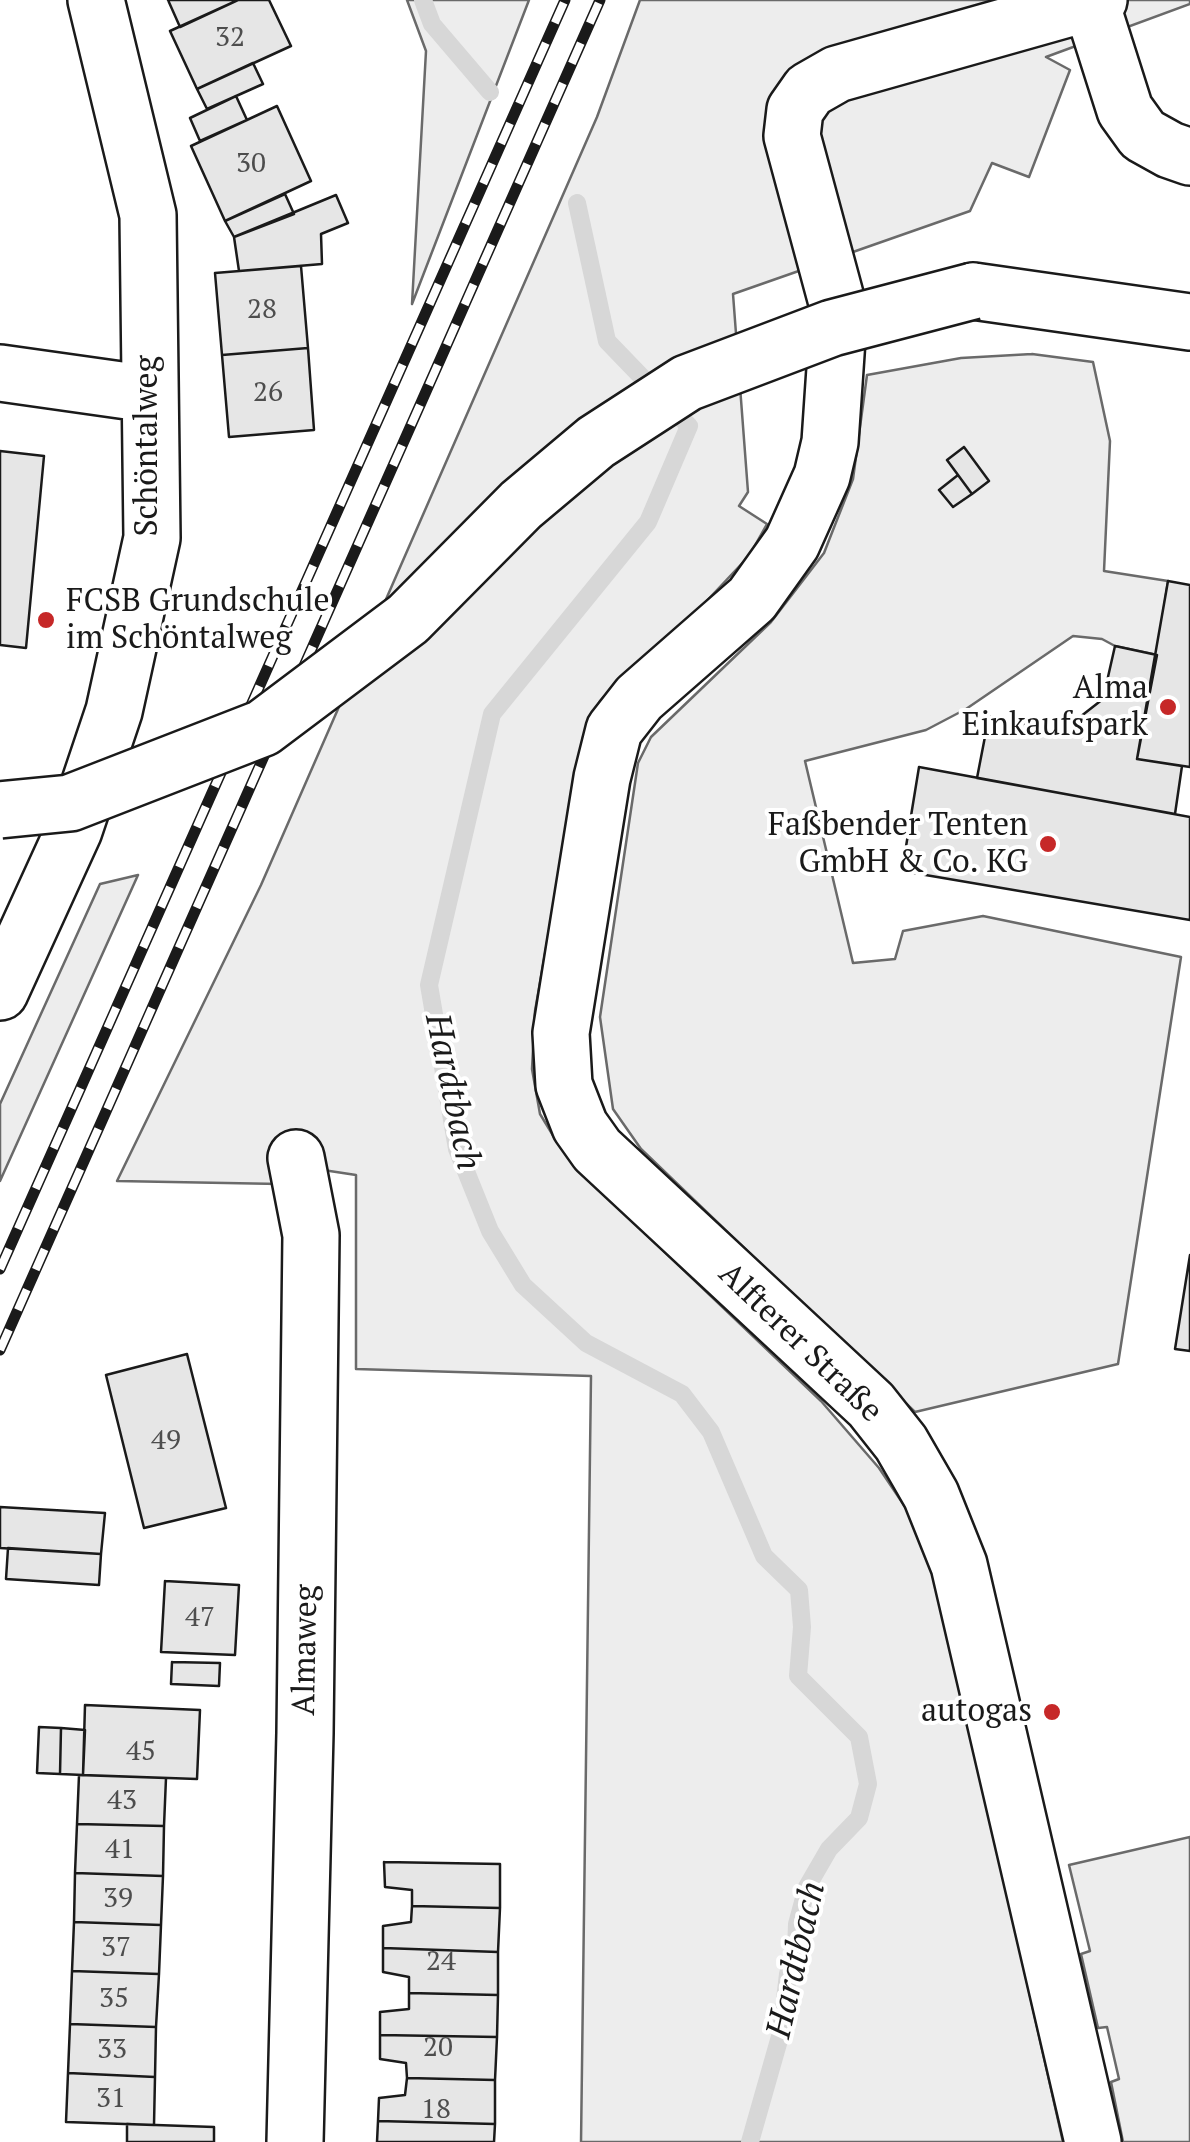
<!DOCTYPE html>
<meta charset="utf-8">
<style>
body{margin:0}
canvas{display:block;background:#fff}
</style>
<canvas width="1190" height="2142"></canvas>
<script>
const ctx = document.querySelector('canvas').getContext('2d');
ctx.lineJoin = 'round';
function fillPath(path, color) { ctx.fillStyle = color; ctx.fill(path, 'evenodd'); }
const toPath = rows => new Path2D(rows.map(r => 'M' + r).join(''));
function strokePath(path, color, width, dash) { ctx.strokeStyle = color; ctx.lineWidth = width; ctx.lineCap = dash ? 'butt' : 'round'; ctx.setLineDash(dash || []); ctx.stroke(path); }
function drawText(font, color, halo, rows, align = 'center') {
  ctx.font = font + ' "PT Serif",serif'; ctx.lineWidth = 8; ctx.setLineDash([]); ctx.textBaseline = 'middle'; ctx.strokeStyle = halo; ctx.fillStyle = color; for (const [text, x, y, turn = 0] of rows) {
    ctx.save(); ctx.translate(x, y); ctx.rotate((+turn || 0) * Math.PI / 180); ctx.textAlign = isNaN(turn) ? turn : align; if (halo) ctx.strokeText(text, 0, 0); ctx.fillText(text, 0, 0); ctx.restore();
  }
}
const built = toPath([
 [407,0,529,0,412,304,426,51,407,0],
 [640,0,1190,0,1190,4,1046,57,1070,70,1029,177,992,163,970,211,733,294,748,492,739,506,767,524,749,556,701,607,630,669,600,701,583,737,535,1011,532,1069,540,1114,557,1142,584,1175,821,1401,879,1468,922,1532,943,1610,1063,2142,581,2142,591,1376,356,1369,356,1175,310,1168,280,1184,117,1181,261,885,597,117,640,0],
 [1032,354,1093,362,1110,441,1104,571,1168,581,1157,655,1115,646,1102,639,1073,636,966,709,926,730,805,761,853,963,895,959,903,931,983,916,1181,957,1118,1364,915,1412,641,1149,613,1109,600,1017,638,763,651,737,771,622,824,553,853,479,867,375,961,358,1032,354],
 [138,875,0,1181,0,1104,100,884,138,875],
 [1190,1837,1190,2142,1123,2142,1111,2082,1119,2079,1107,2027,1098,2028,1081,1954,1090,1951,1069,1865,1190,1837]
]);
fillPath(built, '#ededed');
strokePath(built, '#6a6a6a', 2.5);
strokePath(toPath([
 [423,0,432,24,490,92],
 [577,203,607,341,689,426,648,522,492,714,429,985,457,1149,490,1231,523,1285,586,1343,682,1394,711,1432,764,1556,799,1590,802,1627,798,1676,859,1737,868,1784,859,1818,829,1849,807,1887,797,1924,796,1950,788,1974,781,2033,750,2142]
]), '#d7d7d7', 18);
const building = toPath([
 [168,0,238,0,180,27,168,0],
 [238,0,269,0,291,46,197,89,170,31,238,0],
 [253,63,263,84,207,109,197,89,253,63],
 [236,96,247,120,200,141,190,118,236,96],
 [277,106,311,181,225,221,191,146,277,106],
 [285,194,294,214,234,237,225,221,285,194],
 [336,195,348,223,321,234,322,264,239,271,234,237,336,195],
 [301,266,308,348,222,355,215,273,301,266],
 [308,348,314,430,229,437,222,355,308,348],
 [964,447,989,481,972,494,947,460,964,447],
 [0,451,44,456,26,648,0,645,0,451],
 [958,475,972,494,953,507,939,490,958,475],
 [1168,581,1190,585,1190,767,1137,759,1168,581],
 [1115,646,1157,655,1137,759,1182,766,1175,814,977,778,989,716,1062,731,1103,699,1115,646],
 [919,767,1190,817,1190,920,902,871,919,767],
 [1190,1255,1190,1351,1175,1349,1190,1255],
 [187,1354,226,1508,144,1528,106,1375,187,1354],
 [0,1507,105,1513,101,1554,0,1548,0,1507],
 [8,1548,101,1554,99,1585,6,1579,8,1548],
 [165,1581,239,1585,235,1655,161,1652,165,1581],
 [172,1662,220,1663,219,1686,171,1684,172,1662],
 [85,1705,200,1710,197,1779,83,1775,85,1705],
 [39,1727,61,1728,60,1774,37,1773,39,1727],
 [61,1728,85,1730,83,1775,60,1774,61,1728],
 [79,1775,166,1778,164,1826,77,1824,79,1775],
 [77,1824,164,1826,163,1876,75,1873,77,1824],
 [384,1862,500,1864,500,1908,412,1906,412,1890,385,1887,384,1862],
 [75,1873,163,1876,161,1925,74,1922,75,1873],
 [412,1906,500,1908,498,1952,383,1948,383,1926,411,1922,412,1906],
 [74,1922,161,1925,159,1974,72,1971,74,1922],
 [383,1948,498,1952,498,1995,409,1993,409,1977,383,1972,383,1948],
 [72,1971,159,1974,156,2027,70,2024,72,1971],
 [409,1993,498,1995,497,2037,380,2035,380,2012,409,2009,409,1993],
 [70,2024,156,2027,155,2077,68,2073,70,2024],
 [380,2035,497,2037,495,2080,407,2078,406,2063,380,2059,380,2035],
 [68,2073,155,2077,154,2125,66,2122,68,2073],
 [407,2078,495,2080,495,2124,378,2121,379,2098,405,2095,407,2078],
 [378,2121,495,2124,494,2142,377,2142,378,2121],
 [127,2124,214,2127,214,2142,127,2142,127,2124]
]);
fillPath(building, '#e6e6e6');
strokePath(building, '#1a1a1a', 2.5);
const minor = toPath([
 [1091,3,1125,110,1143,135,1170,150,1190,157],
 [0,373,149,394],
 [0,992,74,830,114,711,152,538,148,215,96,0],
 [295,2142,305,1733,311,1235,296,1158],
 [1093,2142,959,1565,931,1495,901,1443,871,1405,597,1150,580,1126,564,1085,561,1033,602,778,614,730,639,698,752,599,792,543,822,476,830,442,839,310,792,136,795,110,809,90,837,74,1099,0]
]);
const major = toPath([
 [973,291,1190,322]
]);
strokePath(minor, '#1a1a1a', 60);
strokePath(major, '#1a1a1a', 60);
strokePath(minor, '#fff', 55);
strokePath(major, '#fff', 55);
const rail = toPath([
 [0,1269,565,0],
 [0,1350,600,0]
]);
strokePath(rail, '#1a1a1a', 11);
strokePath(rail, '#fff', 8, [22]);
const majorBridge = toPath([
 [0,810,70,803,263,728,408,619,521,505,596,442,687,383,832,328,973,291]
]);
strokePath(majorBridge, '#1a1a1a', 60, []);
strokePath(majorBridge, '#fff', 55);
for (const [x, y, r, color] of [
 [46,620,10,"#c62828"],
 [1168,707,10,"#c62828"],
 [1048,844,10,"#c62828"],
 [1052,1712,10,"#c62828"]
]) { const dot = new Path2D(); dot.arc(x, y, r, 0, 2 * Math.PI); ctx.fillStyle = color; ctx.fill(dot); strokePath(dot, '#fff', 4); }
drawText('28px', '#4d4d4d', null, [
 ["32",230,38],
 ["30",251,164],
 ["28",262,310],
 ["26",268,393],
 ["49",166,1441],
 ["47",200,1618],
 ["45",141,1752],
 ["43",122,1801],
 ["41",120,1850],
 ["39",118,1899],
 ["37",116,1948],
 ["24",441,1962],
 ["35",114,1999],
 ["20",438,2048],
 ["33",112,2050],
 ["31",111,2099],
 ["18",436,2110]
]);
drawText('32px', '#1a1a1a', '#fff', [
 ["Schöntalweg",148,446,-90],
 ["Alfterer Straße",800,1343,44],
 ["Almaweg",306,1650,-89]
]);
drawText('32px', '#1a1a1a', '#fff', [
 ["FCSB Grundschule",66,602,"left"],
 ["im Schöntalweg",66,639,"left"],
 ["Alma",1148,689],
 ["Einkaufspark",1148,726],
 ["Faßbender Tenten",1028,826],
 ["GmbH & Co. KG",1028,863],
 ["autogas",1032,1712]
], 'right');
drawText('italic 35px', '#1a1a1a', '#fff', [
 ["Hardtbach",452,1092,78],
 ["Hardtbach",797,1960,-77]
]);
</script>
